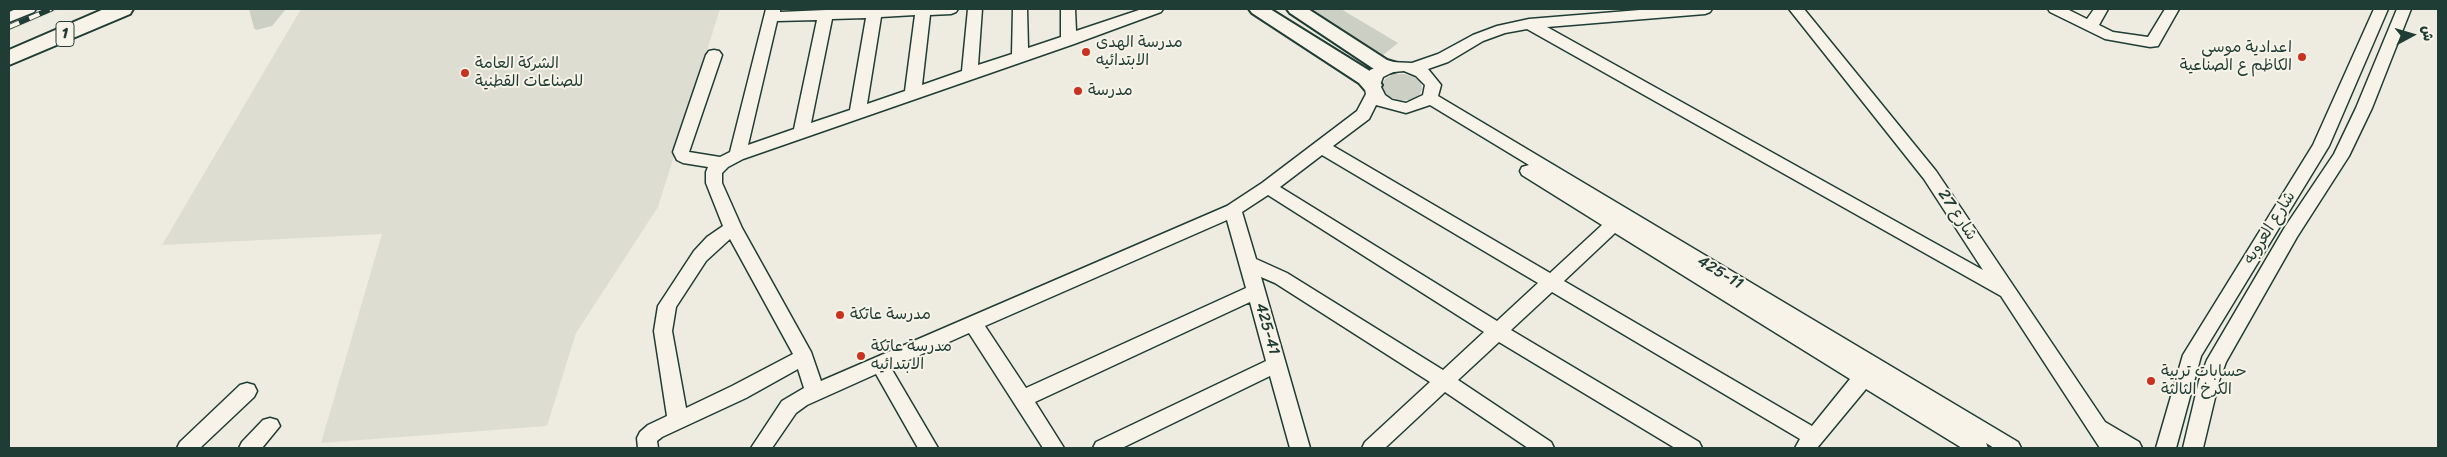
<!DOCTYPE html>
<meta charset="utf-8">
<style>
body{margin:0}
#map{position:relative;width:2447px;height:457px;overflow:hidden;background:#eeece1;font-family:Sriracha,"Playpen Sans Arabic",sans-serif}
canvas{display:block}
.frame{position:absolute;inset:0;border:10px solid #1f3d34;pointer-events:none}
.north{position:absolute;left:2387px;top:10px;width:50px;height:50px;-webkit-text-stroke:4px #f7f3e8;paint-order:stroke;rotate:84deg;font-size:14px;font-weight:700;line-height:20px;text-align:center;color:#1f3d34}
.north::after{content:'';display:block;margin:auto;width:18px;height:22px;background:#1f3d34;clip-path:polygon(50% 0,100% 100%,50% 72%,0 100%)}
</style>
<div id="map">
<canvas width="2447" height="457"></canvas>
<div class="frame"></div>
<div class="north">ش</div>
</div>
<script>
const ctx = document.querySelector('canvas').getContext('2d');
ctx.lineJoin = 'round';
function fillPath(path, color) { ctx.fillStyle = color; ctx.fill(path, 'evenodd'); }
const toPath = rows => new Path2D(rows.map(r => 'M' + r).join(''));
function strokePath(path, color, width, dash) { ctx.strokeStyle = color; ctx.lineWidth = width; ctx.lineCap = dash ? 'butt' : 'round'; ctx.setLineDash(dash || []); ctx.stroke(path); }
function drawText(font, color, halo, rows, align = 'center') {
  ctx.font = font + ' Sriracha,"Playpen Sans Arabic",sans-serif'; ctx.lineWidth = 4; ctx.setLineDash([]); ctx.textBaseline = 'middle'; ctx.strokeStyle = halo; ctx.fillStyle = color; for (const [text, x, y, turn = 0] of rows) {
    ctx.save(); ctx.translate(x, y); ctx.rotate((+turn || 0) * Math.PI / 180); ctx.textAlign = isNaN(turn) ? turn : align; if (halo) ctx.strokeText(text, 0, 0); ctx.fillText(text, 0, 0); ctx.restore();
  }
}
fillPath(toPath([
 [33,9,60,9,9,31,9,19],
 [301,9,720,9,658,207,576,333,547,426,321,443,382,234,162,245]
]), '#ddddd2');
fillPath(toPath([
 [249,9,286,9,272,26,256,30,254,28],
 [1308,9,1341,9,1398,43,1382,56],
 [1394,74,1404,74,1414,77,1421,82,1422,89,1419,96,1411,100,1400,100,1390,97,1384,91,1382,84,1386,78]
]), '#cccfc4');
const minor = toPath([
 [16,9,36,9,34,12,9,22,9,12,16,9],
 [766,9,780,9,780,12,849,9,958,9,956,12,951,14,930,15,922,85,962,71,968,9,982,9,978,65,1012,54,1013,9,1027,9,1028,48,1061,37,1061,9,1075,9,1076,31,1142,9,1163,9,1161,12,1074,44,743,159,728,167,722,173,722,183,742,228,811,352,821,381,1227,206,1262,183,1357,111,1366,94,1364,85,1370,70,1390,62,1412,63,1438,54,1473,35,1497,26,1529,19,1652,9,1712,9,1710,12,1705,14,1547,27,1983,270,1924,179,1789,9,1804,9,1936,171,2105,422,2139,442,2142,448,2100,448,2001,296,1527,29,1505,33,1483,41,1448,62,1428,69,1441,85,1438,96,2018,442,2021,448,1994,448,1986,443,1988,448,1962,448,1866,389,1817,448,1795,448,1800,439,1552,292,1511,330,1699,442,1702,448,1675,448,1499,342,1458,380,1551,442,1554,448,1528,448,1445,392,1385,448,1362,448,1365,442,1430,382,1275,283,1261,277,1310,448,1290,448,1270,376,1122,448,1093,448,1096,442,1266,361,1250,302,1035,402,1064,448,1043,448,969,333,891,368,938,448,918,448,876,374,807,405,796,413,772,448,751,448,782,401,804,388,798,369,746,398,662,437,657,441,658,448,638,448,637,438,640,432,648,425,667,416,654,331,658,306,694,251,707,237,723,226,706,183,706,172,708,167,683,163,677,160,673,152,706,55,709,51,714,50,719,51,722,55,689,152,720,157,730,152,766,9],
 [915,15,905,91,867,104,881,17,915,15],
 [866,18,850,110,811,123,832,19,866,18],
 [817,20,794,129,748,145,777,21,817,20],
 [1404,71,1416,76,1425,85,1423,95,1406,103,1392,100,1385,95,1380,85,1383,77,1393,72,1404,71],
 [1376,105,1406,113,1430,105,1529,165,1522,167,1520,171,1522,175,1602,225,1550,273,1333,146,1369,119,1376,105],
 [1322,155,1538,283,1497,321,1280,187,1322,155],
 [1268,195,1484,332,1443,370,1287,273,1256,259,1242,212,1268,195],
 [1227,220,1246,288,1026,388,985,326,1227,220],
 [1615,233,1850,379,1812,426,1564,281,1615,233],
 [730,239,793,354,732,386,686,408,672,331,676,307,706,261,730,239],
 [2048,9,2067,9,2087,19,2094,9,2108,9,2099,25,2113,32,2148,37,2165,9,2179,9,2158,46,2150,47,2105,39,2050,12,2048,9],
 [2374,9,2388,9,2329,146,2201,356,2176,448,2156,448,2183,355,2313,145,2374,9],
 [2397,9,2411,9,2372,108,2349,156,2297,237,2226,362,2219,381,2203,448,2183,448,2199,381,2207,360,2285,227,2334,154,2356,108,2397,9],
 [247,383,254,385,257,391,254,397,200,448,177,448,180,442,240,385,247,383],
 [270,418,277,420,280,426,262,448,239,448,242,442,263,420,270,418]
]);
const major = toPath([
 [1249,9,1270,9,1373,73,1382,85,1379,90,1372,91,1365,90,1359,83,1252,13,1249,9],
 [1287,9,1308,9,1387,60,1397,63,1399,67,1397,71,1390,73,1374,69,1290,13,1287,9]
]);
const highway = toPath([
 [104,9,133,9,130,14,9,65,9,50,104,9]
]);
strokePath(minor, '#1f3d34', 3);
strokePath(major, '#1f3d34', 4);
strokePath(highway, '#1f3d34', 4);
fillPath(minor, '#f7f3e8');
fillPath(major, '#f7f3e8');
fillPath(highway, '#f7f3e8');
const rail = toPath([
 [9,27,51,9]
]);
strokePath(rail, '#1f3d34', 5.5);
strokePath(rail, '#f7f3e8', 4, [11]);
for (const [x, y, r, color] of [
 [1086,52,5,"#c8321e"],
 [2302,57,5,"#c8321e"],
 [465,73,5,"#c8321e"],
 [1078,91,5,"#c8321e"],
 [840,315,5,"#c8321e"],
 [861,356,5,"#c8321e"],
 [2151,381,5,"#c8321e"]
]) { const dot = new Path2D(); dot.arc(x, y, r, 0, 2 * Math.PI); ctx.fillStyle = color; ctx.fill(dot); strokePath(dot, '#f7f3e8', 2); }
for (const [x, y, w] of [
 [65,34,18]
]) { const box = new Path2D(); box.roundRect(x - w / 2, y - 12.5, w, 25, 4); ctx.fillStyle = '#f7f3e8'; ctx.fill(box); strokePath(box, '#1f3d34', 1); }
drawText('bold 15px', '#1f3d34', null, [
 ["1",65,34]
]);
drawText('16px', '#1f3d34', '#f7f3e8', [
 ["مدرسة الهدى",1096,43],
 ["الابتدائيه",1096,61],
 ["اعدادية موسى",2292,48,"right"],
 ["الكاظم ع الصناعية",2292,66,"right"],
 ["الشركة العامة",475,64],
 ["للصناعات القطنية",475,82],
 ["مدرسة",1088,91],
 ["مدرسة عاتكة",850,315],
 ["مدرسة عاتكة",871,347],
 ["الابتدائيه",871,365],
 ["حسابات تربية",2161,372],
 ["الكرخ الثالثة",2161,390]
], 'left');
drawText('16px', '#1f3d34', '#f7f3e8', [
 ["شارع 27",1957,215,57],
 ["شارع العروبه",2270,228,-58],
 ["425-11",1720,273,31],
 ["425-41",1267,329,74]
]);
</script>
